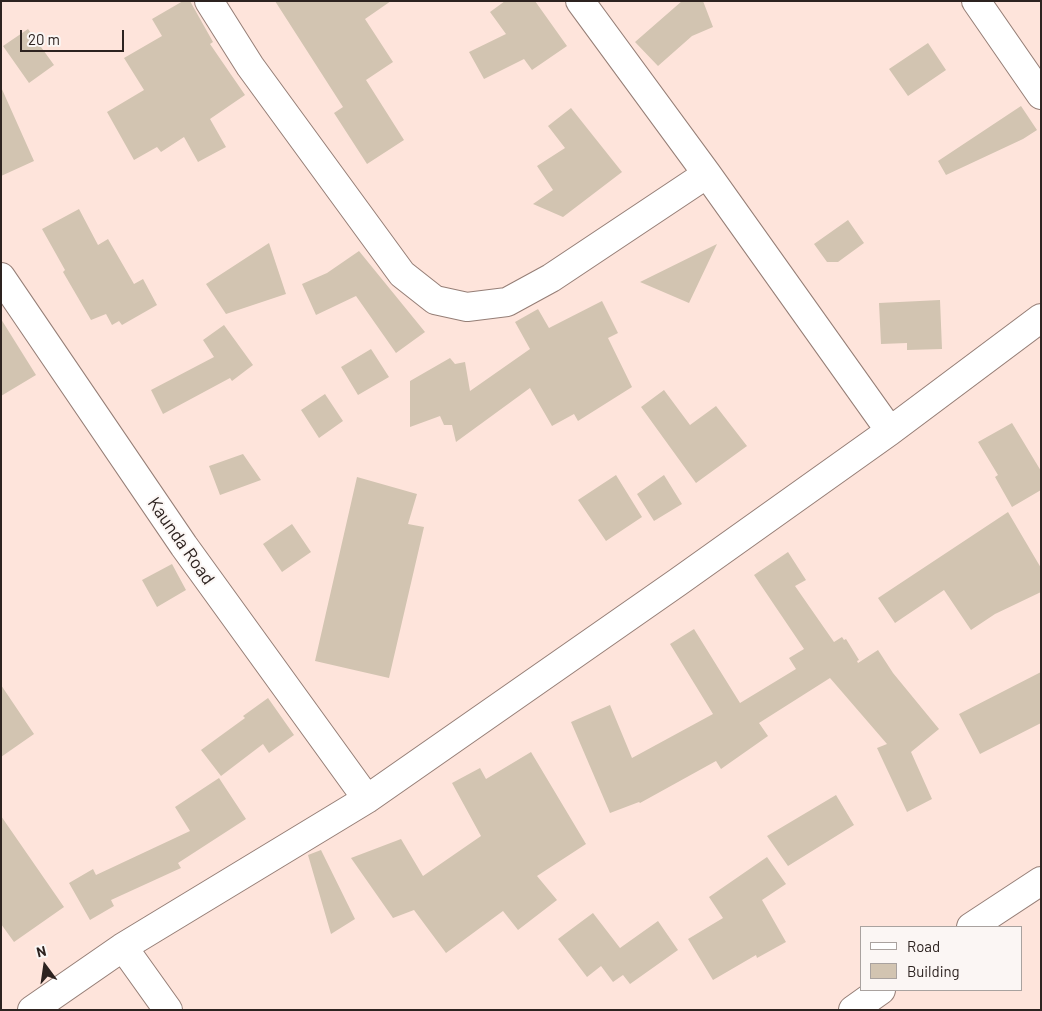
<!DOCTYPE html>
<style>
body{margin:0}
#map{position:relative;width:1042px;height:1011px;overflow:hidden;background:#fee4db;font-family:Barlow,sans-serif}
canvas{display:block}
.frame{position:absolute;inset:0;border:2px solid #2d2320;pointer-events:none}
.legend{position:absolute;left:860px;top:926px;width:162px;height:65px;box-sizing:border-box;background:#fbf6f4;border:1px solid #a9a29f;margin:0;padding:6px 9px;list-style:none;font-size:15px;color:#2d2320}
.legend li{display:flex;align-items:center;gap:10px;height:25px}
.legend b{width:25px;border:1px solid #a9a29f}
.north{position:absolute;left:20px;top:941px;width:50px;height:50px;-webkit-text-stroke:4px #fbf6f4;paint-order:stroke;rotate:346deg;font-size:14px;font-weight:700;line-height:20px;text-align:center;color:#2d2320}
.north::after{content:'';display:block;margin:auto;width:18px;height:22px;background:#2d2320;clip-path:polygon(50% 0,100% 100%,50% 72%,0 100%)}
.scale{position:absolute;left:20px;top:30px;width:104px;height:22px;box-sizing:border-box;border:2px solid #2d2320;border-top:0;padding-left:6px;font-size:15px;line-height:18px;white-space:nowrap;color:#2d2320;-webkit-text-stroke:4px #fbf6f4;paint-order:stroke}
</style>
<div id="map">
<canvas width="1042" height="1011"></canvas>
<div class="frame"></div>
<ul class="legend">
<li><b style="height:6px;background:#fff"></b>Road</li>
<li><b style="height:14px;background:#d2c4b1"></b>Building</li>
</ul>
<div class="north">N</div>
<div class="scale">20 m</div>
</div>
<script>
const ctx = document.querySelector('canvas').getContext('2d');
ctx.lineJoin = 'round';
function fillPath(path, color) { ctx.fillStyle = color; ctx.fill(path, 'evenodd'); }
const toPath = rows => new Path2D(rows.map(r => 'M' + r).join(''));
function strokePath(path, color, width, dash) { ctx.strokeStyle = color; ctx.lineWidth = width; ctx.lineCap = dash ? 'butt' : 'round'; ctx.setLineDash(dash || []); ctx.stroke(path); }
function drawText(font, color, halo, rows, align = 'center') {
  ctx.font = font + ' Barlow,sans-serif'; ctx.lineWidth = 4; ctx.setLineDash([]); ctx.textBaseline = 'middle'; ctx.strokeStyle = halo; ctx.fillStyle = color; for (const [text, x, y, turn = 0] of rows) {
    ctx.save(); ctx.translate(x, y); ctx.rotate((+turn || 0) * Math.PI / 180); ctx.textAlign = isNaN(turn) ? turn : align; if (halo) ctx.strokeText(text, 0, 0); ctx.fillText(text, 0, 0); ctx.restore();
  }
}
fillPath(toPath([
 [183,1,190,1,213,42,210,44,245,95,210,119,226,147,198,162,184,137,161,152,157,147,134,160,107,112,144,90,124,58,162,36,152,19],
 [275,1,391,1,365,19,393,62,366,80,404,140,367,164,334,113,343,107],
 [505,1,535,1,567,46,532,70,524,59,484,79,469,52,506,34,490,12],
 [682,1,703,1,713,27,692,36,658,66,635,42],
 [28,29,54,65,29,83,3,46],
 [928,43,946,70,908,96,889,69],
 [1,87,34,161,1,176],
 [1021,106,1037,130,1023,139,946,175,938,161],
 [571,108,622,172,563,217,533,204,553,190,537,166,565,148,548,126],
 [79,209,98,245,108,239,134,284,143,279,157,305,122,325,119,321,112,325,106,314,91,320,63,272,65,270,42,229],
 [848,220,864,243,838,262,827,262,814,244],
 [269,243,286,294,226,314,206,284],
 [717,244,689,303,640,282],
 [359,251,425,332,396,353,356,296,316,315,302,284,327,273],
 [940,300,942,349,907,350,907,343,881,344,879,303],
 [602,301,618,333,608,338,632,387,578,421,574,414,552,426,530,388,456,442,452,425,444,425,440,416,410,427,410,381,450,358,455,364,465,362,470,391,530,349,515,322,538,309,549,328],
 [1,319,36,375,1,396],
 [224,325,253,365,232,381,230,378,163,414,151,390,214,357,203,340],
 [371,349,389,377,358,395,341,367],
 [664,390,690,425,716,406,747,446,696,483,641,407],
 [325,394,343,421,319,438,301,410],
 [1012,423,1041,471,1041,490,1012,507,995,477,998,475,978,442],
 [243,454,261,480,220,495,209,466],
 [616,475,642,517,606,541,578,500],
 [664,475,682,504,654,521,637,494],
 [357,477,417,494,408,524,424,527,389,678,315,661],
 [1008,512,1041,568,1041,592,995,614,971,630,944,590,895,623,878,598],
 [292,524,311,552,282,572,263,544],
 [788,552,806,580,795,586,834,642,842,637,844,640,846,639,859,660,857,661,858,663,878,650,893,673,939,729,911,752,932,799,907,812,877,748,887,744,830,678,759,723,768,736,721,769,716,761,640,803,639,802,610,813,571,722,610,705,632,758,713,714,670,644,694,629,740,703,796,669,789,658,804,649,754,575],
 [172,564,186,590,157,607,142,580],
 [1041,672,1041,723,980,754,959,714],
 [1,685,34,734,1,757],
 [268,698,294,735,269,753,263,744,221,776,201,750,245,718,243,716],
 [531,752,586,844,537,876,557,900,518,930,503,911,446,953,414,910,393,918,351,858,401,839,423,876,481,836,452,783,480,768,486,779],
 [219,778,246,819,178,863,181,868,111,900,114,906,90,920,69,883,93,869,96,875,190,831,175,807],
 [836,795,854,825,788,866,767,836],
 [1,816,64,907,14,942,1,924],
 [321,850,355,919,331,934,308,855],
 [767,857,786,884,762,900,786,942,757,958,756,955,713,980,688,939,723,918,709,897],
 [593,913,620,948,658,921,678,950,630,984,623,975,613,982,601,966,587,977,558,939]
]), '#d2c4b1');
const street = toPath([
 [209,1,250,66,402,274,435,300,467,307,507,302,551,278,707,174],
 [580,1,707,174,890,431],
 [976,1,1041,95],
 [1,277,184,546,367,799],
 [971,927,1041,881],
 [123,947,168,1010],
 [32,1010,123,947,367,799,678,582,890,431,1041,318],
 [853,1010,881,990]
]);
strokePath(street, '#957e76', 30);
strokePath(street, '#fff', 28);
drawText('18px', '#2d2320', '#fbf6f4', [
 ["Kaunda Road",181,541,55]
]);
</script>
